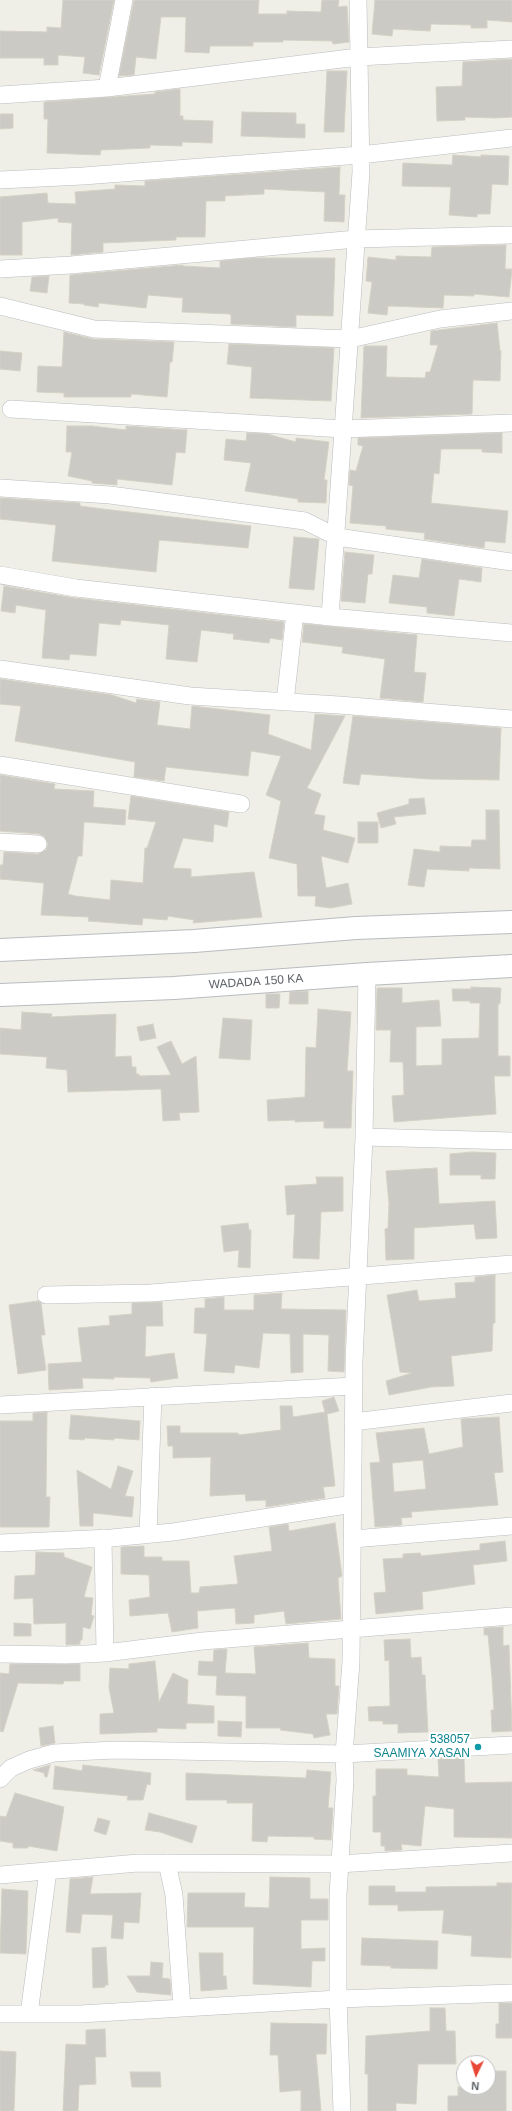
<!DOCTYPE html>
<style>
body{margin:0}
#map{position:relative;width:512px;height:2111px;overflow:hidden;background:#f0efe7;font-family:Arial,sans-serif}
canvas{display:block}
.north{position:absolute;left:456px;top:2055px;width:40px;height:40px;box-sizing:border-box;background:#fff;border:1px solid #bfc0c2;border-radius:50%;rotate:184deg;font-size:11px;font-weight:700;line-height:16px;text-align:center;color:#5e6267}
.north::after{content:'';display:block;margin:auto;width:14px;height:18px;background:#e84636;clip-path:polygon(50% 0,100% 100%,50% 72%,0 100%)}
</style>
<div id="map">
<canvas width="512" height="2111"></canvas>
<div class="north">N</div>
</div>
<script>
const ctx = document.querySelector('canvas').getContext('2d');
ctx.lineJoin = 'round';
function fillPath(path, color) { ctx.fillStyle = color; ctx.fill(path, 'evenodd'); }
const toPath = rows => new Path2D(rows.map(r => 'M' + r).join(''));
function strokePath(path, color, width, dash) { ctx.strokeStyle = color; ctx.lineWidth = width; ctx.lineCap = dash ? 'butt' : 'round'; ctx.setLineDash(dash || []); ctx.stroke(path); }
function drawText(font, color, halo, rows, align = 'center') {
  ctx.font = font + ' Arial,sans-serif'; ctx.lineWidth = 4; ctx.setLineDash([]); ctx.textBaseline = 'middle'; ctx.strokeStyle = halo; ctx.fillStyle = color; for (const [text, x, y, turn = 0] of rows) {
    ctx.save(); ctx.translate(x, y); ctx.rotate((+turn || 0) * Math.PI / 180); ctx.textAlign = isNaN(turn) ? turn : align; if (halo) ctx.strokeText(text, 0, 0); ctx.fillText(text, 0, 0); ctx.restore();
  }
}
const building = toPath([
 [63,0,114,0,99,75,83,73,85,57,58,55,58,65,44,65,44,58,0,58,0,31,47,32,47,27,61,28,63,0],
 [134,0,259,0,258,14,287,14,287,11,321,12,322,0,339,0,338,7,347,6,349,42,333,44,332,41,283,40,283,42,253,42,253,46,210,46,209,53,185,52,186,17,161,17,156,59,136,57,134,75,119,76,134,0],
 [375,0,512,0,512,22,487,20,487,28,471,28,471,25,431,24,430,31,393,29,392,36,372,34,375,0],
 [512,59,512,117,495,118,465,117,465,120,437,121,436,87,462,86,463,62,512,59],
 [327,71,347,71,344,132,324,132,327,71],
 [180,89,180,116,183,116,183,120,213,121,212,143,182,142,182,146,150,145,150,148,101,150,100,155,47,153,48,119,44,119,44,102,155,94,155,92,180,89],
 [242,112,296,113,296,124,305,124,305,138,241,136,242,112],
 [0,114,13,114,13,128,0,129,0,114],
 [453,155,481,157,481,155,509,156,508,185,492,184,490,214,477,214,477,217,449,215,451,187,402,186,403,163,452,165,453,155],
 [340,167,339,195,345,195,344,222,324,221,325,192,264,189,264,194,225,196,225,201,206,201,205,237,176,237,176,240,103,243,103,252,71,255,72,223,58,222,58,218,22,222,22,255,0,255,0,197,47,193,48,203,76,204,75,192,115,189,115,185,145,186,145,181,340,167],
 [506,245,505,269,512,269,509,297,474,294,474,296,444,295,443,308,388,306,387,315,368,313,372,282,366,281,368,257,396,260,396,256,431,257,432,247,506,245],
 [253,258,335,258,333,316,296,315,296,327,231,324,231,316,230,314,182,312,183,298,148,295,146,308,99,303,98,307,84,305,84,304,69,303,70,275,183,265,183,266,220,268,220,261,253,258],
 [49,276,47,293,30,291,32,277,49,276],
 [497,323,500,351,501,351,500,381,473,380,472,414,361,418,364,346,387,346,386,377,425,378,426,372,430,372,438,345,430,345,431,331,497,323],
 [64,332,93,339,174,342,172,362,170,362,167,397,131,394,131,397,64,397,64,393,37,392,38,366,62,367,64,332],
 [229,344,334,348,331,401,250,398,252,367,227,364,229,344],
 [0,351,22,353,20,371,0,369,0,351],
 [67,426,92,426,126,430,126,426,187,430,185,453,176,452,172,485,117,479,117,485,92,483,92,481,68,476,72,452,66,452,67,426],
 [247,433,267,434,296,442,296,438,329,442,324,480,327,480,326,503,298,502,298,499,245,491,251,463,224,460,226,439,246,441,247,433],
 [502,433,502,453,482,452,482,449,441,449,439,474,434,473,431,503,508,511,505,543,485,541,484,548,424,539,425,533,386,529,386,526,350,523,353,486,349,485,350,470,356,471,363,446,358,445,358,438,502,433],
 [0,498,80,503,80,506,103,509,251,526,248,548,159,540,156,572,52,561,56,525,0,519,0,498],
 [294,537,319,539,314,590,289,588,294,537],
 [345,552,374,555,372,574,368,574,365,603,341,601,345,552],
 [422,559,482,568,481,582,459,579,454,616,427,613,427,607,389,603,393,575,419,578,422,559],
 [4,586,75,598,284,622,282,640,270,638,269,643,233,639,234,634,201,630,197,662,166,659,169,625,121,620,120,625,99,623,96,656,70,654,69,660,42,658,46,610,16,605,15,613,1,611,4,586],
 [304,624,417,635,414,672,426,673,423,702,380,698,385,659,342,653,343,647,302,642,304,624],
 [0,679,112,695,136,703,137,699,160,702,157,725,190,729,192,706,270,715,268,734,311,750,315,714,345,716,307,788,321,794,314,814,325,816,323,830,355,838,348,863,321,856,326,888,348,883,352,904,331,908,315,906,316,896,298,896,297,864,269,858,281,801,266,795,281,756,251,751,248,776,166,767,164,781,134,777,135,762,15,741,21,706,0,704,0,679],
 [353,716,501,728,499,780,428,779,361,774,359,785,343,783,353,716],
 [0,775,55,784,54,789,94,791,93,807,126,810,125,825,84,822,82,856,78,856,68,894,75,896,110,900,111,880,143,883,145,848,147,848,156,822,128,819,131,796,229,812,227,827,214,824,213,842,183,838,173,868,191,869,191,877,254,872,262,917,193,923,194,920,168,916,167,920,143,918,142,925,88,921,89,917,41,915,44,883,0,879,0,865,3,865,4,852,38,854,46,850,48,844,44,836,39,834,0,831,0,775],
 [424,798,426,814,394,817,396,824,381,828,377,813,409,804,409,799,424,798],
 [486,810,499,810,500,869,469,868,469,871,427,869,424,887,408,885,414,849,440,852,440,846,471,847,472,840,486,840,486,810],
 [358,822,378,822,378,843,358,843,358,822],
 [471,987,501,988,500,1004,498,1004,498,1056,510,1056,510,1076,494,1076,496,1114,394,1122,392,1096,404,1095,403,1062,390,1062,391,1030,376,1030,377,988,402,988,402,1003,439,1000,441,1026,416,1027,416,1066,442,1065,442,1039,479,1038,480,1003,470,1003,470,1001,453,1001,452,989,471,989,471,987],
 [308,991,308,1004,289,1004,290,992,308,991],
 [266,994,280,994,279,1008,266,1008,266,994],
 [318,1009,351,1012,347,1071,353,1071,351,1128,324,1128,324,1121,295,1122,295,1120,268,1121,267,1100,305,1097,306,1047,316,1048,318,1009],
 [22,1012,52,1014,51,1017,116,1014,115,1057,131,1056,132,1067,136,1067,136,1074,139,1074,139,1076,171,1075,157,1047,171,1041,182,1064,196,1056,199,1112,179,1113,180,1120,163,1121,161,1089,68,1092,67,1070,46,1068,47,1057,0,1054,0,1028,21,1030,22,1012],
 [223,1018,252,1020,250,1060,219,1058,223,1018],
 [153,1024,156,1038,140,1041,137,1027,153,1024],
 [472,1152,496,1153,495,1179,481,1179,481,1175,450,1175,450,1154,472,1152],
 [437,1168,439,1204,495,1201,497,1238,476,1239,474,1224,414,1228,414,1259,386,1260,385,1229,388,1228,389,1204,386,1171,437,1168],
 [316,1177,343,1177,343,1211,321,1212,319,1259,293,1258,295,1214,287,1215,285,1186,317,1184,316,1177],
 [248,1223,249,1230,251,1230,250,1268,238,1267,239,1250,224,1252,221,1226,248,1223],
 [495,1275,495,1323,493,1323,492,1351,451,1356,454,1386,431,1387,389,1395,386,1381,412,1373,400,1372,387,1295,417,1290,419,1301,456,1298,455,1283,475,1282,475,1277,495,1275],
 [282,1293,281,1309,346,1310,344,1372,328,1371,329,1335,303,1334,303,1372,291,1373,290,1334,263,1333,259,1368,235,1365,234,1373,204,1371,207,1334,194,1333,195,1308,205,1308,205,1299,224,1297,224,1310,254,1310,254,1295,282,1293],
 [38,1301,41,1303,45,1335,41,1335,46,1370,18,1374,9,1305,38,1301],
 [162,1302,163,1326,146,1326,145,1357,174,1353,178,1378,151,1382,150,1378,114,1377,114,1379,82,1378,83,1388,49,1390,48,1364,82,1362,78,1328,110,1325,109,1316,132,1314,132,1303,162,1302],
 [334,1397,339,1411,327,1414,335,1486,323,1487,325,1498,266,1507,266,1500,246,1501,245,1494,210,1496,211,1457,173,1458,173,1446,168,1446,167,1426,180,1426,180,1433,238,1433,239,1435,281,1430,280,1406,292,1406,293,1417,325,1412,322,1401,334,1397],
 [47,1412,46,1497,50,1497,49,1527,0,1527,0,1421,33,1421,33,1413,47,1412],
 [71,1415,140,1421,139,1440,114,1438,114,1440,85,1438,84,1440,69,1439,71,1415],
 [499,1417,503,1472,494,1473,498,1505,411,1512,412,1517,401,1518,402,1525,375,1527,370,1463,380,1462,376,1433,424,1428,429,1454,463,1447,461,1419,499,1417],
 [423,1460,426,1489,394,1492,392,1463,423,1460],
 [118,1466,133,1471,125,1496,134,1497,132,1517,93,1513,93,1526,80,1526,77,1470,111,1489,118,1466],
 [335,1523,342,1576,338,1578,341,1619,286,1624,284,1611,254,1615,254,1623,236,1624,235,1608,197,1611,198,1628,172,1632,168,1613,130,1616,129,1600,150,1597,149,1575,121,1574,121,1547,144,1546,144,1557,162,1557,162,1561,189,1561,191,1593,199,1593,200,1587,238,1584,234,1556,272,1551,269,1527,288,1524,289,1531,335,1523],
 [505,1541,507,1561,473,1565,475,1584,422,1592,423,1609,376,1614,374,1593,386,1592,383,1559,403,1558,403,1554,420,1553,421,1556,480,1550,480,1544,505,1541],
 [36,1552,64,1553,64,1557,92,1567,84,1597,93,1598,91,1615,94,1616,90,1629,83,1627,82,1640,80,1640,80,1644,66,1645,66,1623,34,1624,33,1598,14,1599,15,1576,35,1575,36,1552],
 [14,1623,31,1624,31,1636,14,1636,14,1623],
 [503,1627,503,1646,509,1645,512,1731,492,1732,491,1710,494,1710,492,1678,488,1635,484,1635,484,1628,503,1627],
 [410,1639,411,1658,421,1657,422,1675,425,1675,428,1732,398,1733,398,1724,383,1724,383,1721,369,1721,368,1707,390,1706,389,1660,385,1661,384,1640,410,1639],
 [308,1643,309,1658,335,1659,335,1686,339,1686,337,1714,326,1714,330,1735,314,1738,313,1734,280,1730,281,1728,246,1728,246,1696,216,1695,217,1676,198,1675,199,1661,213,1662,214,1650,227,1649,225,1673,256,1674,254,1647,308,1643],
 [155,1661,159,1702,173,1673,188,1680,187,1704,214,1706,214,1723,186,1723,186,1729,157,1728,157,1732,100,1734,100,1714,114,1713,109,1688,110,1668,129,1669,129,1664,155,1661],
 [10,1664,80,1664,80,1681,64,1681,63,1684,18,1683,3,1732,0,1731,0,1673,9,1674,10,1664],
 [218,1721,242,1722,241,1737,218,1736,218,1721],
 [53,1726,55,1743,41,1746,39,1728,53,1726],
 [464,1758,465,1783,512,1782,512,1838,454,1837,454,1809,425,1806,421,1846,401,1844,402,1850,385,1851,385,1846,381,1846,381,1832,373,1832,373,1796,376,1796,376,1769,407,1769,407,1775,439,1777,438,1759,464,1758],
 [50,1765,47,1777,45,1777,44,1773,33,1770,50,1765],
 [83,1765,151,1773,150,1785,147,1784,143,1800,127,1800,128,1796,53,1789,55,1766,82,1771,83,1765],
 [307,1770,331,1772,328,1808,333,1808,331,1840,314,1839,314,1837,268,1836,267,1842,252,1841,253,1803,227,1803,227,1800,186,1800,186,1773,306,1778,307,1770],
 [15,1793,64,1807,57,1851,28,1846,28,1848,13,1848,13,1843,0,1841,0,1816,6,1817,15,1793],
 [149,1813,197,1826,192,1843,160,1832,145,1830,149,1813],
 [98,1818,110,1821,106,1835,94,1831,98,1818],
 [93,1877,90,1894,141,1893,139,1923,124,1922,123,1939,111,1938,113,1915,82,1914,80,1933,66,1932,70,1879,93,1877],
 [270,1877,310,1878,310,1899,328,1899,328,1920,301,1920,301,1949,325,1948,325,1961,312,1961,311,1987,253,1984,254,1927,187,1927,188,1893,245,1893,244,1907,269,1908,270,1877],
 [497,1883,512,1883,511,1958,471,1956,472,1936,442,1933,444,1910,398,1911,398,1905,369,1905,369,1886,395,1886,395,1892,426,1892,426,1887,497,1886,497,1883],
 [2,1889,28,1891,26,1954,0,1953,2,1889],
 [362,1938,438,1941,437,1969,391,1968,391,1966,361,1965,362,1938],
 [106,1947,108,1985,105,1985,105,1987,93,1988,92,1948,106,1947],
 [199,1953,223,1953,223,1976,226,1976,227,1989,201,1991,199,1953],
 [151,1962,163,1963,162,1978,170,1979,171,1995,137,1992,127,1976,150,1976,151,1962],
 [499,2003,512,2003,512,2038,496,2038,496,2024,499,2024,499,2003],
 [430,2008,445,2008,446,2031,455,2031,456,2064,418,2064,416,2104,396,2103,396,2111,368,2111,368,2074,365,2074,366,2036,430,2031,430,2008],
 [271,2023,327,2024,326,2054,316,2054,321,2111,301,2111,301,2090,280,2092,278,2055,270,2055,271,2023],
 [105,2029,106,2057,95,2057,96,2084,79,2085,78,2111,63,2111,66,2044,86,2045,86,2030,105,2029],
 [0,2051,16,2052,14,2111,0,2111,0,2051],
 [488,2071,506,2071,506,2111,448,2111,448,2096,458,2096,458,2087,488,2087,488,2071],
 [130,2072,160,2072,161,2087,132,2087,130,2072]
]);
fillPath(building, '#cccac4');
strokePath(building, '#d5d1c5', 1);
const street = toPath([
 [107,88,124,0],
 [0,95,107,88,358,57,512,49],
 [0,180,83,176,360,155,512,138],
 [0,269,71,265,356,239,512,235],
 [0,306,94,329,350,339,440,319,512,311],
 [11,409,343,429,512,423],
 [0,488,110,495,305,521,337,537,512,562],
 [0,575,76,588,330,617,512,633],
 [330,617,361,172,358,0],
 [0,669,190,696,339,705,512,719],
 [285,702,295,613],
 [0,765,241,804],
 [0,842,38,844],
 [364,1137,512,1141],
 [46,1295,151,1293,512,1264],
 [0,1405,354,1386],
 [353,1422,512,1403],
 [148,1534,153,1396],
 [103,1538,105,1653],
 [353,1539,512,1526],
 [0,1543,111,1538,173,1532,353,1504],
 [0,1654,66,1655,105,1653,203,1641,512,1616],
 [0,1779,11,1768,29,1760,54,1753,115,1750,344,1754,512,1745],
 [167,1863,174,1895,182,2008],
 [0,1875,138,1863,339,1864,512,1853],
 [0,2014,80,2014,338,1999,512,1993],
 [29,2014,48,1871],
 [342,2111,338,1999,338,1895,345,1780,344,1754,351,1662,354,1361,364,1137,367,974]
]);
const secondary = toPath([
 [0,950,194,941,356,928,512,922],
 [0,995,174,988,367,974,512,966]
]);
strokePath(street, '#b9bcc0', 18);
strokePath(secondary, '#b8bbc0', 24);
strokePath(street, '#fff', 17);
strokePath(secondary, '#fff', 22);
for (const [x, y, r, color] of [
 [478,1747,4,"#0f9aa8"]
]) { const dot = new Path2D(); dot.arc(x, y, r, 0, 2 * Math.PI); ctx.fillStyle = color; ctx.fill(dot); strokePath(dot, '#fff', 1.5); }
drawText('12px', '#5e6267', '#fff', [
 ["WADADA 150 KA",256,982,-4]
]);
drawText('12px', '#0d838f', '#fff', [
 ["538057",470,1740],
 ["SAAMIYA XASAN",470,1754]
], 'right');
</script>
